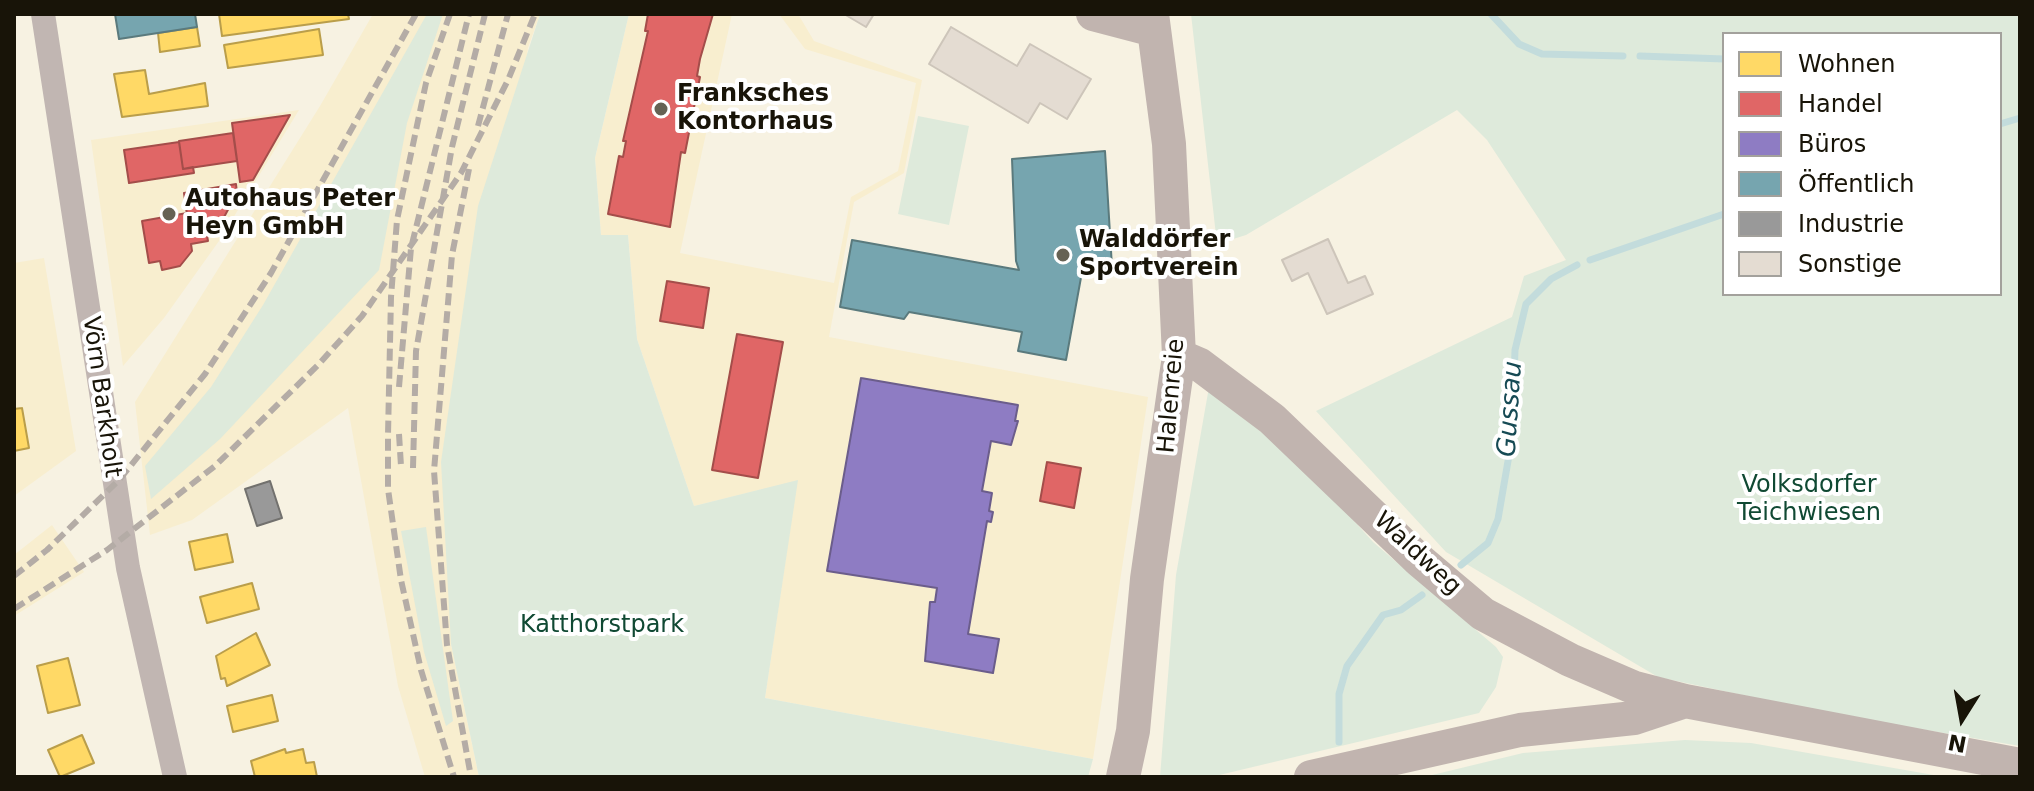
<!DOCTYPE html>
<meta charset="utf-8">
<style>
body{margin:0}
#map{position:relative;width:2034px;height:791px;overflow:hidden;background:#f7f2e2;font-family:"DejaVu Sans",sans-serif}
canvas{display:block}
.frame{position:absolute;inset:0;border:16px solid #181408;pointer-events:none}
.legend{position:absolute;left:1722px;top:32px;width:280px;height:264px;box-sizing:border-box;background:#fff;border:2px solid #a3a19c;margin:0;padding:10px 14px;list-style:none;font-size:24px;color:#181408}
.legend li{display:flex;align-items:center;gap:16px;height:40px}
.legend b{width:40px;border:2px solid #a3a19c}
.north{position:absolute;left:1922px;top:679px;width:80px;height:80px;-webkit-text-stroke:6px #fff;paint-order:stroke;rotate:191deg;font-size:22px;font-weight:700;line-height:32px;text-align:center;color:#181408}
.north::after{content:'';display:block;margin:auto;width:28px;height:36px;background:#181408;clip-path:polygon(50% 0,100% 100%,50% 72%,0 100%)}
</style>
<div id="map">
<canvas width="2034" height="791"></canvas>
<div class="frame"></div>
<ul class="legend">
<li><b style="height:22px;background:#ffd966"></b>Wohnen</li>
<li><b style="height:22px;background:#e06666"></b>Handel</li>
<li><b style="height:22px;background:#8e7cc3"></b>Büros</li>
<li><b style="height:22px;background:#76a5af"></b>Öffentlich</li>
<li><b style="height:22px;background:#999"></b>Industrie</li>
<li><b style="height:22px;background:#e4dcd2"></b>Sonstige</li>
</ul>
<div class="north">N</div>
</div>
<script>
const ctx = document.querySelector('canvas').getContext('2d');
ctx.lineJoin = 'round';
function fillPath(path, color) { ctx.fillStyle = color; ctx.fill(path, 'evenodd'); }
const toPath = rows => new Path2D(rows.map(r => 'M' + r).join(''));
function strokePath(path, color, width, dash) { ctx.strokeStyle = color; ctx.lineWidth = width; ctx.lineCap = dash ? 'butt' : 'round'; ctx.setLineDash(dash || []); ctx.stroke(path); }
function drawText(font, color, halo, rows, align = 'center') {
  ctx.font = font + ' "DejaVu Sans",sans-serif'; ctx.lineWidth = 8; ctx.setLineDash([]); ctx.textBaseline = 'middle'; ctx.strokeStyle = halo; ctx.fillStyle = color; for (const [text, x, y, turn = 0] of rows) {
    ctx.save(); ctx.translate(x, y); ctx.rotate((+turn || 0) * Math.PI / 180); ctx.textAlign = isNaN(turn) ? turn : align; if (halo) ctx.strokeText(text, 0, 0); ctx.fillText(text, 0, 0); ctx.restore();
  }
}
fillPath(toPath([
 [373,14,540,14,528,48,451,644,479,777,425,777,398,686,348,408,192,520,150,535,135,402,320,106],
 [629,14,732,14,680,253,834,283,851,197,898,171,916,83,805,49,779,14,798,14,814,41,922,80,904,173,854,202,829,337,1148,397,1093,759,765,698,797,481,694,506,637,339,628,235,601,235,595,158],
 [299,110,219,241,164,318,123,366,91,140],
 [44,258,76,451,14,496,14,263],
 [52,525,84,572,14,616,14,555]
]), '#f8eecf');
fillPath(toPath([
 [427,14,443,14,407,123,379,270,220,439,151,499,145,466,211,387,263,305],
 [540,14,629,14,595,158,601,235,628,235,637,339,694,506,798,480,765,698,1093,759,1088,777,479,777,451,644,441,462,478,206],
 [1191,14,2020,14,2020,746,1826,713,1658,677,1446,552,1316,411,1512,317,1524,276,1566,260,1487,140,1457,110,1246,235,1217,244],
 [1724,34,2000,34,2000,294,1724,294],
 [918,116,969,126,949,225,898,214],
 [1209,387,1285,444,1373,542,1496,647,1503,657,1496,687,1479,713,1211,777,1160,777,1176,575],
 [426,527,453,721,446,726,424,652,401,531],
 [1685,740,1751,743,1945,777,1424,777,1523,753]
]), '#deeadb');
const homes = toPath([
 [219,14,348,14,349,19,222,36,219,14],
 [197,27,200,46,160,52,158,33,197,27],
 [319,29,323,55,228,68,224,45,319,29],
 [145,70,149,94,205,83,208,106,122,117,114,74,145,70],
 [22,408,29,448,14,451,14,409,22,408],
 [227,534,233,562,195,570,189,542,227,534],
 [252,583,259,609,207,623,200,597,252,583],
 [256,633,270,665,227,686,225,678,221,679,216,656,256,633],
 [68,658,80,705,48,713,37,666,68,658],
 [272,695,278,721,233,732,227,706,272,695],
 [82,735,94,763,60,777,48,750,82,735],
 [285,749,286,753,303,749,306,763,314,762,317,777,255,777,251,761,285,749]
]);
fillPath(homes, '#ffd966');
strokePath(homes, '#ba9e4a', 2);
const shops = toPath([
 [648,14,713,14,700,59,697,76,700,77,685,153,681,152,670,227,608,214,619,156,623,157,626,141,623,141,648,31,645,31,648,14],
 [290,115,253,180,240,182,232,123,290,115],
 [233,133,237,161,183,169,179,141,233,133],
 [179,142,183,169,193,167,194,173,129,183,124,150,179,142],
 [236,184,237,193,223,219,205,222,203,213,187,215,184,193,236,184],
 [187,213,203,213,208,241,191,244,192,251,180,266,162,270,160,261,149,263,142,221,187,213],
 [667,281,709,288,703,328,660,321,667,281],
 [737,334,783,342,758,478,712,470,737,334],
 [1047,462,1081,468,1074,508,1040,501,1047,462]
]);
fillPath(shops, '#e06666');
strokePath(shops, '#a44d4a', 2);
const offices = toPath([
 [861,378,1018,405,1015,421,1018,421,1011,445,991,441,982,491,992,493,989,511,993,512,991,522,987,521,968,634,999,639,993,673,925,661,930,602,935,602,937,588,827,571,861,378]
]);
fillPath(offices, '#8e7cc3');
strokePath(offices, '#6b5d8b', 2);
const public = toPath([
 [115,14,195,14,197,27,119,39,115,14],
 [1105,151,1112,267,1082,272,1066,360,1018,351,1022,332,909,312,904,319,840,307,852,240,1019,270,1016,261,1012,159,1105,151]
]);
fillPath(public, '#76a5af');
strokePath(public, '#5a7a7d', 2);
const industry = toPath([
 [270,481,282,518,257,526,245,489,270,481]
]);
fillPath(industry, '#999');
strokePath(industry, '#72716e', 2);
strokePath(toPath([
 [1491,14,1519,44,1542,54,1623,56],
 [1640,56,1724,59],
 [2000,124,2020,118],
 [1590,260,1724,214],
 [1461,565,1488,543,1498,519,1512,438,1515,350,1526,304,1551,279,1577,265],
 [1339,742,1339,694,1347,666,1383,615,1401,610,1422,595]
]), '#c3dcdc', 7);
const building = toPath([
 [844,14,874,14,866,27,844,14],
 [951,27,1017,66,1030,44,1091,79,1067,119,1040,103,1028,123,929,64,951,27],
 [1328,239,1348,283,1365,276,1373,294,1327,314,1308,273,1292,281,1282,260,1328,239]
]);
fillPath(building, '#e4dcd2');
strokePath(building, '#cdc5ba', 2);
strokePath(toPath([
 [43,14,128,568,175,777]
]), '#c1b6b2', 24);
strokePath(toPath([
 [1093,14,1154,30],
 [1179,356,1200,365,1272,419,1419,560,1483,614,1570,660,1635,688,1685,701,2020,765],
 [1123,777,1133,731,1147,579,1179,356,1169,144,1152,14],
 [1311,777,1520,730,1634,718,1685,701]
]), '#c1b4af', 34);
strokePath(toPath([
 [450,14,426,83,397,220,391,297,388,435,388,489,401,580,421,670,454,777],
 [478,126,508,14],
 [469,169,452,255,434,471,447,645,471,777],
 [399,387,411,248,469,14],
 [399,434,401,466],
 [413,468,416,351,452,147,485,14],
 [14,576,47,550,119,480,205,374,271,273,416,14],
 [14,609,107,550,215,466,319,364,362,316,461,173,508,80,535,14]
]), '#b4aca6', 6, [12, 6]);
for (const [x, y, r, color] of [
 [661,109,8,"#666254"],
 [169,214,8,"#666254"],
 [1063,255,8,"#666254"]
]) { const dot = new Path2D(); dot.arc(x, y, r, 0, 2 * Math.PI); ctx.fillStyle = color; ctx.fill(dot); strokePath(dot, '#fff', 3); }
drawText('bold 24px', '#181408', '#fff', [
 ["Franksches",677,95],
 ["Kontorhaus",677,123],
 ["Autohaus Peter",185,200],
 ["Heyn GmbH",185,228],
 ["Walddörfer",1079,241],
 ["Sportverein",1079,269]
], 'left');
drawText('24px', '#181408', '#fff', [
 ["Halenreie",1172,396,-85],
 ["Vörn Barkholt",101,397,82],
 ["Waldweg",1417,554,43]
]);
drawText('24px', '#104933', '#fff', [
 ["Volksdorfer",1809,486],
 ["Teichwiesen",1809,514],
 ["Katthorstpark",602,626]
]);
drawText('italic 26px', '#164a54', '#fff', [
 ["Gussau",1511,409,-86]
]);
</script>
